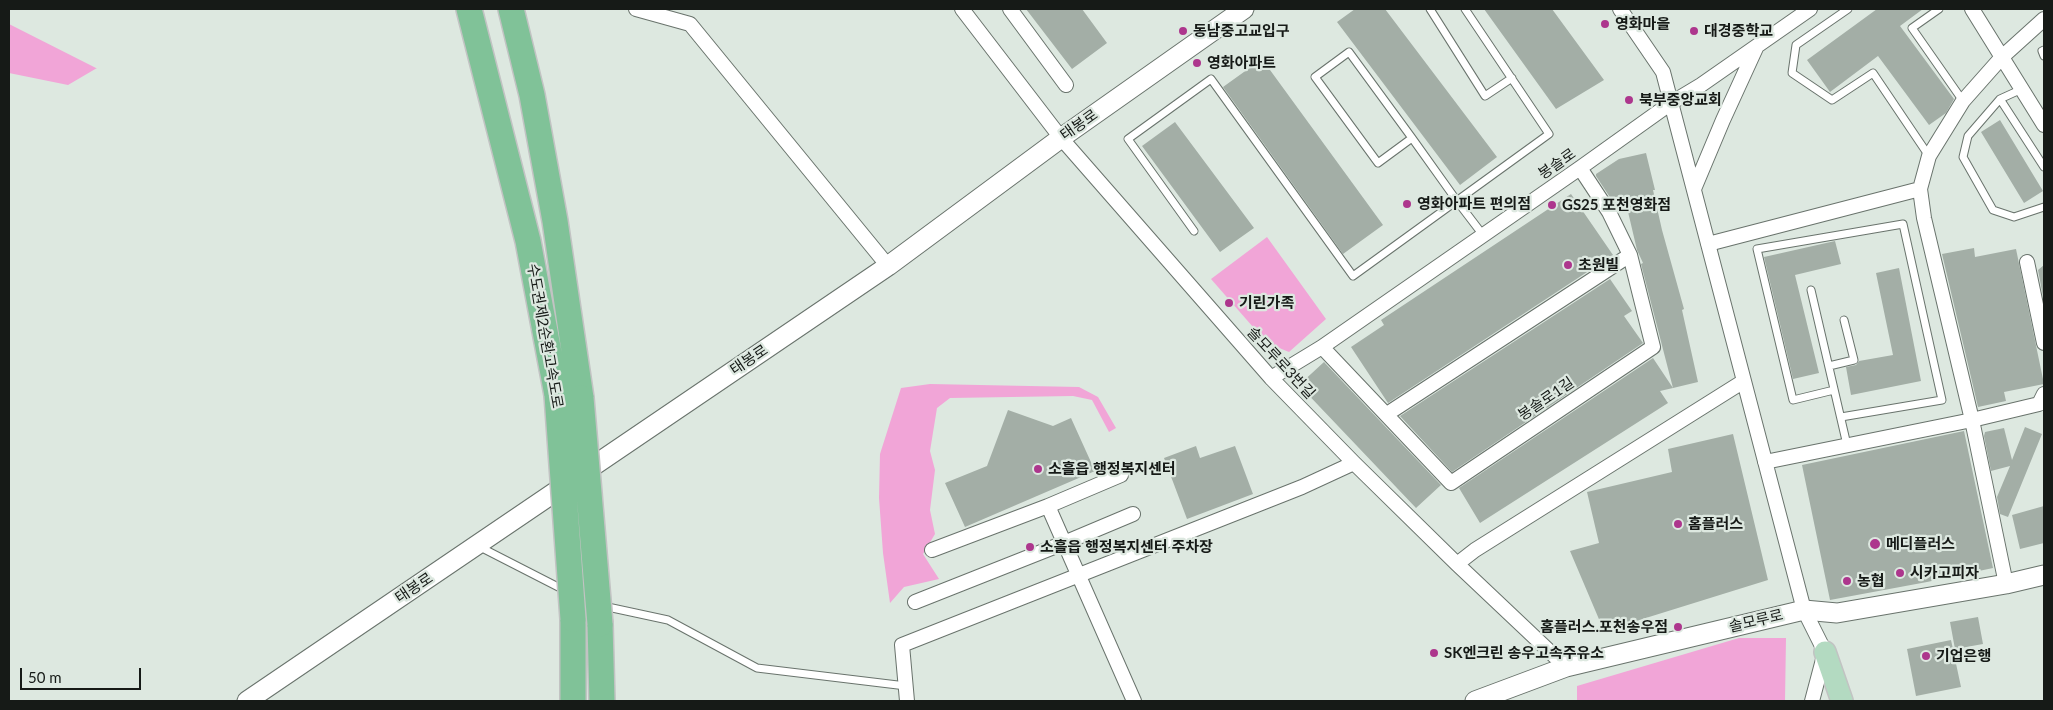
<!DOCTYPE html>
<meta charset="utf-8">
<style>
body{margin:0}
#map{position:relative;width:2053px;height:710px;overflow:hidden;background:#dde8e0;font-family:Lato,sans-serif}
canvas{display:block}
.frame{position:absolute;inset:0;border:10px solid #161a17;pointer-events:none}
.scale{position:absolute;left:20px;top:668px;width:121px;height:22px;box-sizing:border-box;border:2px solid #161a17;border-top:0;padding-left:6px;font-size:15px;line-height:18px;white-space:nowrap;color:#161a17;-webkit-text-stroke:4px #dde8e0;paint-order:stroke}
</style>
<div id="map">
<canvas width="2053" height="710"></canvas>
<div class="frame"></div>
<div class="scale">50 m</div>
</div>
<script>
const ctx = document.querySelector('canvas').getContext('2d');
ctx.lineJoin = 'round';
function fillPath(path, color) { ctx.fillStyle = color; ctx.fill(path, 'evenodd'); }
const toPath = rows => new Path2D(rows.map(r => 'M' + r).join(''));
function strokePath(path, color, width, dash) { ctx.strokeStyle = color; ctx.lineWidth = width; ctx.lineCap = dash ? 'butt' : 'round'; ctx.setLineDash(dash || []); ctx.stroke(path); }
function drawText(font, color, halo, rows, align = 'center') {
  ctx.font = font + ' Lato,"Noto Sans KR",sans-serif'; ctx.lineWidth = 4.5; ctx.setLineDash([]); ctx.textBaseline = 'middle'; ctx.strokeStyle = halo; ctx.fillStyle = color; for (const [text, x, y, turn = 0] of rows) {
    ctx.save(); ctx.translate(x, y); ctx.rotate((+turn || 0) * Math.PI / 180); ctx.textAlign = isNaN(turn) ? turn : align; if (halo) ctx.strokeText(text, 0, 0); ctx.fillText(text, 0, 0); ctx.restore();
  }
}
fillPath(toPath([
 [9,24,96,68,97,68,68,85,9,73],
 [1267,237,1326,319,1289,352,1267,343,1211,279],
 [930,384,1079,387,1098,397,1116,428,1109,432,1092,400,1073,396,950,398,937,408,930,451,935,470,930,510,935,534,923,554,939,579,904,587,890,603,883,553,879,498,880,454,901,388],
 [1739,638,1786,638,1785,701,1593,701,1577,700,1577,686]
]), '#f1a5d7');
fillPath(toPath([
 [1026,9,1082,9,1107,43,1072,69],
 [1355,9,1385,9,1497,157,1460,185,1337,22],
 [1484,9,1552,9,1604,80,1556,109],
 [1877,9,1923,9,1900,26,1954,99,1946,113,1929,125,1878,56,1830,92,1807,60],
 [1262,59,1383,225,1343,254,1223,87],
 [2000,120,2043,191,2024,203,1981,132],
 [1175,122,1254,228,1220,252,1142,146],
 [1646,153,1655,190,1653,190,1662,230,1684,309,1682,310,1698,382,1673,388,1641,264,1643,263,1637,250,1625,199,1615,205,1596,176,1596,174,1619,159],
 [1571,194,1613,255,1388,403,1351,347,1384,325,1381,320],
 [1835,241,1841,264,1795,275,1819,373,1793,379,1764,257],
 [1974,248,1975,257,2016,249,2044,384,2004,392,2006,401,1978,407,1942,254],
 [2044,265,2044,302,2038,270],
 [1899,268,1921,381,1851,395,1846,367,1856,365,1859,361,1893,355,1876,273],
 [1610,279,1632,311,1624,316,1643,343,1452,472,1400,416],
 [1653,358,1673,388,1660,391,1668,403,1480,523,1459,488],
 [1324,362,1441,485,1416,508,1299,385],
 [1008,410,1053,426,1071,418,1095,471,965,527,945,483,987,466],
 [2025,427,2042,434,2008,517,2000,514,1997,497,2010,466,1991,471,1984,436,1985,432,2004,428,2012,460],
 [1964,431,1993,568,1927,582,1830,600,1802,465],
 [1733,434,1768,580,1604,631,1570,551,1599,543,1587,492,1672,472,1668,449],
 [1196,446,1200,458,1235,446,1253,494,1187,519,1164,458],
 [2044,506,2044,543,2020,549,2012,515],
 [1978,617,1983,644,1955,649,1950,622],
 [1951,640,1961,687,1916,696,1907,649]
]), '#a3aea6');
const service = toPath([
 [1430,9,1485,96,1512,78],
 [1848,9,1796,45,1792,73,1832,100,1873,73,1929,156],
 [1939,9,1912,28,1963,101],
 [2044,50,2042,51,2044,56],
 [2022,89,2000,99,1968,136,1963,157,1993,210,2014,217,2044,207],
 [2000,99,2044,167],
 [1412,138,1378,163,1315,77,1349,52,1412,138,1457,201,1483,235],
 [1194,231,1128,139,1211,79,1353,276,1549,134,1465,9],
 [1811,290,1847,445],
 [1829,366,1854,360,1844,320],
 [1834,390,1793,400,1757,249,1903,224,1942,400,1841,417],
 [480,547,566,591],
 [603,606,668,620,757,668,906,686]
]);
const minor = toPath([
 [636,9,690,24,888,266],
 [962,9,1061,138,1271,378,1354,463,1457,564,1566,667],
 [1010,9,1066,85],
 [1620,9,1663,72,1804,610,1825,652,1812,701],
 [1972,9,2044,125],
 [2044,19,2002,57,1963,101,1929,156,1920,189,1924,218,1972,420,2039,404,2044,394],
 [1694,189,1723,120,1756,48],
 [1708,244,1920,189],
 [2027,262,2044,343],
 [1322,347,1451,483,1653,347,1630,255,1609,212,1580,168],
 [1271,378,1322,347,1580,168,1671,103,1701,85,1810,9],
 [1387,414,1630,255],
 [1765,462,1972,420,2006,584],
 [1048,506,1121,475],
 [932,550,1048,506,1134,701],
 [1457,564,1475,550,1744,381],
 [915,602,1064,543,1133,514],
 [907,701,902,645,1302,487,1354,463]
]);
const secondary = toPath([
 [247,701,888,266,1061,138,1244,9],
 [1475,701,1566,667,1804,610,1837,613,2006,584,2044,575]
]);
const primary = toPath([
 [1825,652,1842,701]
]);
const motorway = toPath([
 [469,9,528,241,557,395],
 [511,9,532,95,555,221,581,398],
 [600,624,602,701],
 [573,701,573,619]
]);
strokePath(service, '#69736c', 9);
strokePath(minor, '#69736c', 16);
strokePath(secondary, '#69736c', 21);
strokePath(primary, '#c2c3c3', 24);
strokePath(motorway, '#c2c3c3', 28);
strokePath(service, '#fff', 7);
strokePath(minor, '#fff', 14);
strokePath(secondary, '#fff', 19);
strokePath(primary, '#b3dac1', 21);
strokePath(motorway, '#80c298', 25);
const motorwayBridge = toPath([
 [557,395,573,619],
 [581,398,600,624]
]);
strokePath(motorwayBridge, '#c2c3c3', 28, []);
strokePath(motorwayBridge, '#80c298', 25);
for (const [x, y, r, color] of [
 [1605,24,5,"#ad368d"],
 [1183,31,5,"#ad368d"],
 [1694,31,5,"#ad368d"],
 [1197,63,5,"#ad368d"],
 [1629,100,5,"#ad368d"],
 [1407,204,5,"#ad368d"],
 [1552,205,5,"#ad368d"],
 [1568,265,5,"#ad368d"],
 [1229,303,5,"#ad368d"],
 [1038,469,5,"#ad368d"],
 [1678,524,5,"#ad368d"],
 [1875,544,6,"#ad368d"],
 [1030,547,5,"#ad368d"],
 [1900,573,5,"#ad368d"],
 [1847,581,5,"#ad368d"],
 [1678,627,5,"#ad368d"],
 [1434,653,5,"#ad368d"],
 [1926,656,5,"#ad368d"]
]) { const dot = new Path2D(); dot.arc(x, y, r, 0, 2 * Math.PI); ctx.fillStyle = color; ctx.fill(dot); strokePath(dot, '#dde8e0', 2); }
drawText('bold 15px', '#161a17', '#dde8e0', [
 ["영화마을",1615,24],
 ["동남중고교입구",1193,31],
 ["대경중학교",1704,31],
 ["영화아파트",1207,63],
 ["북부중앙교회",1639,100],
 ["영화아파트 편의점",1417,204],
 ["GS25 포천영화점",1562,205],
 ["초원빌",1578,265],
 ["기린가족",1239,303],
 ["소흘읍 행정복지센터",1048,469],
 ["홈플러스",1688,524],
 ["메디플러스",1886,544],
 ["소흘읍 행정복지센터 주차장",1040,547],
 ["시카고피자",1910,573],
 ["농협",1857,581],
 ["홈플러스.포천송우점",1668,627,"right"],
 ["SK엔크린 송우고속주유소",1444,653],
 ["기업은행",1936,656]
], 'left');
drawText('15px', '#161a17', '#dde8e0', [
 ["태봉로",1079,125,-35],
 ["봉솔로",1557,164,-35],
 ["수도권제2순환고속도로",545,336,80],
 ["태봉로",749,360,-34],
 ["솔모루로3번길",1281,363,47],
 ["봉솔로1길",1546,399,-34],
 ["태봉로",414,588,-34],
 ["솔모루로",1756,621,-13]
]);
</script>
